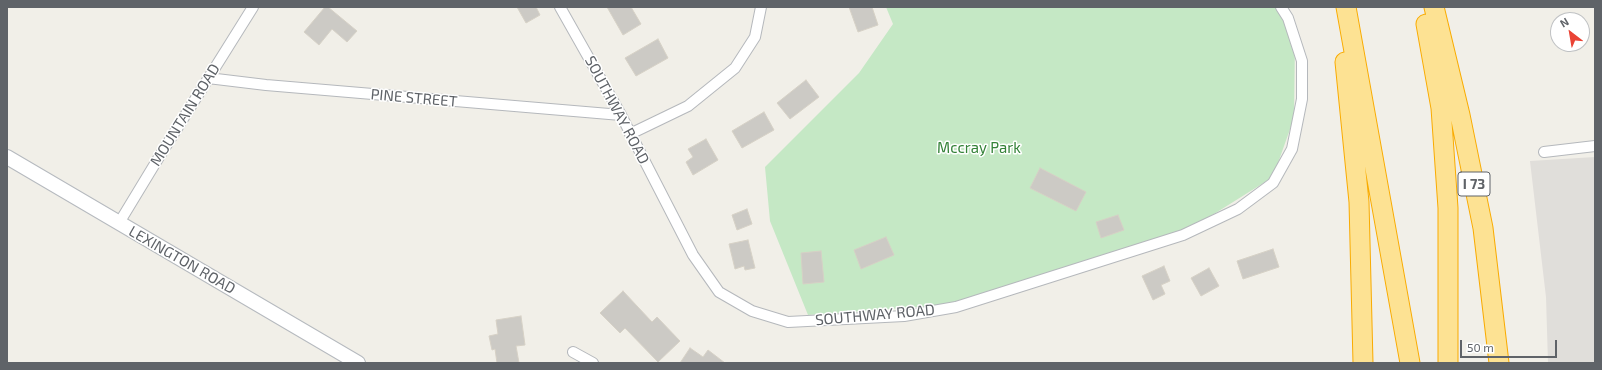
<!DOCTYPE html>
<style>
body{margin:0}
#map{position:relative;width:1602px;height:370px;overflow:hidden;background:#f1efe8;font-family:"Exo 2",sans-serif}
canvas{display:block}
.frame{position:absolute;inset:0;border:8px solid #5f6368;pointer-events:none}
.north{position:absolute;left:1550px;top:12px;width:40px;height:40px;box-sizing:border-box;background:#fff;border:1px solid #bfc1c3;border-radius:50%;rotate:329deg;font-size:11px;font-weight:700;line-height:16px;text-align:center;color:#5f6368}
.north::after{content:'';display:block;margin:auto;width:14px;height:18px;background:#ea4335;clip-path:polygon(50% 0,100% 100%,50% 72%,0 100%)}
.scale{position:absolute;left:1460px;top:340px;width:97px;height:18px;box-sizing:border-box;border:2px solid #5f6368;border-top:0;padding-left:5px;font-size:12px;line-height:14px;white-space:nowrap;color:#5f6368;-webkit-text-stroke:3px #fff;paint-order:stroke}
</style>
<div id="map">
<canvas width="1602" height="370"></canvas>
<div class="frame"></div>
<div class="north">N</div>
<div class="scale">50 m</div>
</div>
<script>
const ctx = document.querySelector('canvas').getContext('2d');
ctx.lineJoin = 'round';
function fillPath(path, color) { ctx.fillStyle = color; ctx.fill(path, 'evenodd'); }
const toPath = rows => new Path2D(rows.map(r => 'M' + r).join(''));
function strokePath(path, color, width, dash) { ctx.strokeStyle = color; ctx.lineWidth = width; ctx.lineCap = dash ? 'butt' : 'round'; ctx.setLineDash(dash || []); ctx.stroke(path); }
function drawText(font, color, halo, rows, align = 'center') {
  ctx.font = font + ' "Exo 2",sans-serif'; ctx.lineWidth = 3; ctx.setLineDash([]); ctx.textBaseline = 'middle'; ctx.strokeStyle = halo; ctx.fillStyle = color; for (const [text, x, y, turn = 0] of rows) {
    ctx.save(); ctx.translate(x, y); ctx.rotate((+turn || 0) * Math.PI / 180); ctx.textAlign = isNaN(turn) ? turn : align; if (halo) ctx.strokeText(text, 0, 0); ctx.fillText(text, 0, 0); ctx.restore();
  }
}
fillPath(toPath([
 [1595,157,1595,363,1548,363,1546,297,1530,161]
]), '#e0deda');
fillPath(toPath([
 [886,7,1276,7,1295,40,1294,118,1273,177,1190,229,958,304,808,315,770,221,765,167,859,73,893,24]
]), '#c5e8c5');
const building = toPath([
 [325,7,328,7,357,31,347,42,332,29,319,45,304,32,325,7],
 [517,7,536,7,540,15,526,23,517,7],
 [607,7,631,7,641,24,623,35,607,7],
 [849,7,872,7,878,25,858,32,849,7],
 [658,39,668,58,636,76,625,58,658,39],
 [806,80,819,97,790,119,777,103,806,80],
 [764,112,774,130,742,148,732,131,764,112],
 [706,139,718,160,693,175,686,162,693,157,688,149,706,139],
 [1040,168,1086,192,1076,211,1030,188,1040,168],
 [747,209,752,224,737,230,732,215,747,209],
 [1118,215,1124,230,1101,238,1096,222,1118,215],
 [886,237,894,255,861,269,854,250,886,237],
 [748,240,755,268,745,270,744,266,735,269,729,244,748,240],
 [1273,249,1279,267,1243,279,1237,261,1273,249],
 [821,251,824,282,803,284,801,253,821,251],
 [1164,266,1170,281,1161,285,1165,294,1153,300,1142,276,1164,266],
 [1209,268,1219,286,1201,296,1191,278,1209,268],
 [623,291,652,322,657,317,680,341,658,362,625,328,620,333,600,313,623,291],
 [521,316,525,345,516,346,519,363,497,363,495,349,492,350,489,336,498,334,496,320,521,316],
 [690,348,703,357,708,350,725,363,680,363,690,348]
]);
fillPath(building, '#cccac5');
strokePath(building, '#d6d1c6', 1);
const minor = toPath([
 [560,7,621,115,693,255,719,292,752,311,788,322,904,316,956,307,1183,235,1238,209,1273,183,1292,149,1302,99,1302,61,1288,18,1281,7],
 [208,78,266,85,621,115],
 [630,134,688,106,735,68,755,37,761,7],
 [1544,152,1595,146],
 [119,223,156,162,253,7],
 [573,352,593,363]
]);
const secondary = toPath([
 [7,157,358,363]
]);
const motorway = toPath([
 [1346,7,1410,363],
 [1434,7,1460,115,1483,228,1499,363],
 [1426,24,1441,108,1448,208,1448,363],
 [1345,62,1359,202,1363,363]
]);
strokePath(minor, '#b5b8bc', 12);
strokePath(secondary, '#b6babf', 16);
strokePath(motorway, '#f9ab00', 21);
strokePath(minor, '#fff', 10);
strokePath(secondary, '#fff', 14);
strokePath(motorway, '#fde293', 19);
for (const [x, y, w] of [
 [1474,184,32]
]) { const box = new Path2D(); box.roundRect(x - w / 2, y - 12, w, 24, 3); ctx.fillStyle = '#fff'; ctx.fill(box); strokePath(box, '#5f6368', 1); }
drawText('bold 14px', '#5f6368', null, [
 ["I 73",1474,184]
]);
drawText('15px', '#5f6368', '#fff', [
 ["PINE STREET",414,98,5],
 ["SOUTHWAY ROAD",617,110,62],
 ["MOUNTAIN ROAD",185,115,-58],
 ["LEXINGTON ROAD",182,260,30],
 ["SOUTHWAY ROAD",875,315,-5]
]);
drawText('15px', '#348238', '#fff', [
 ["Mccray Park",979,148]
]);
</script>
